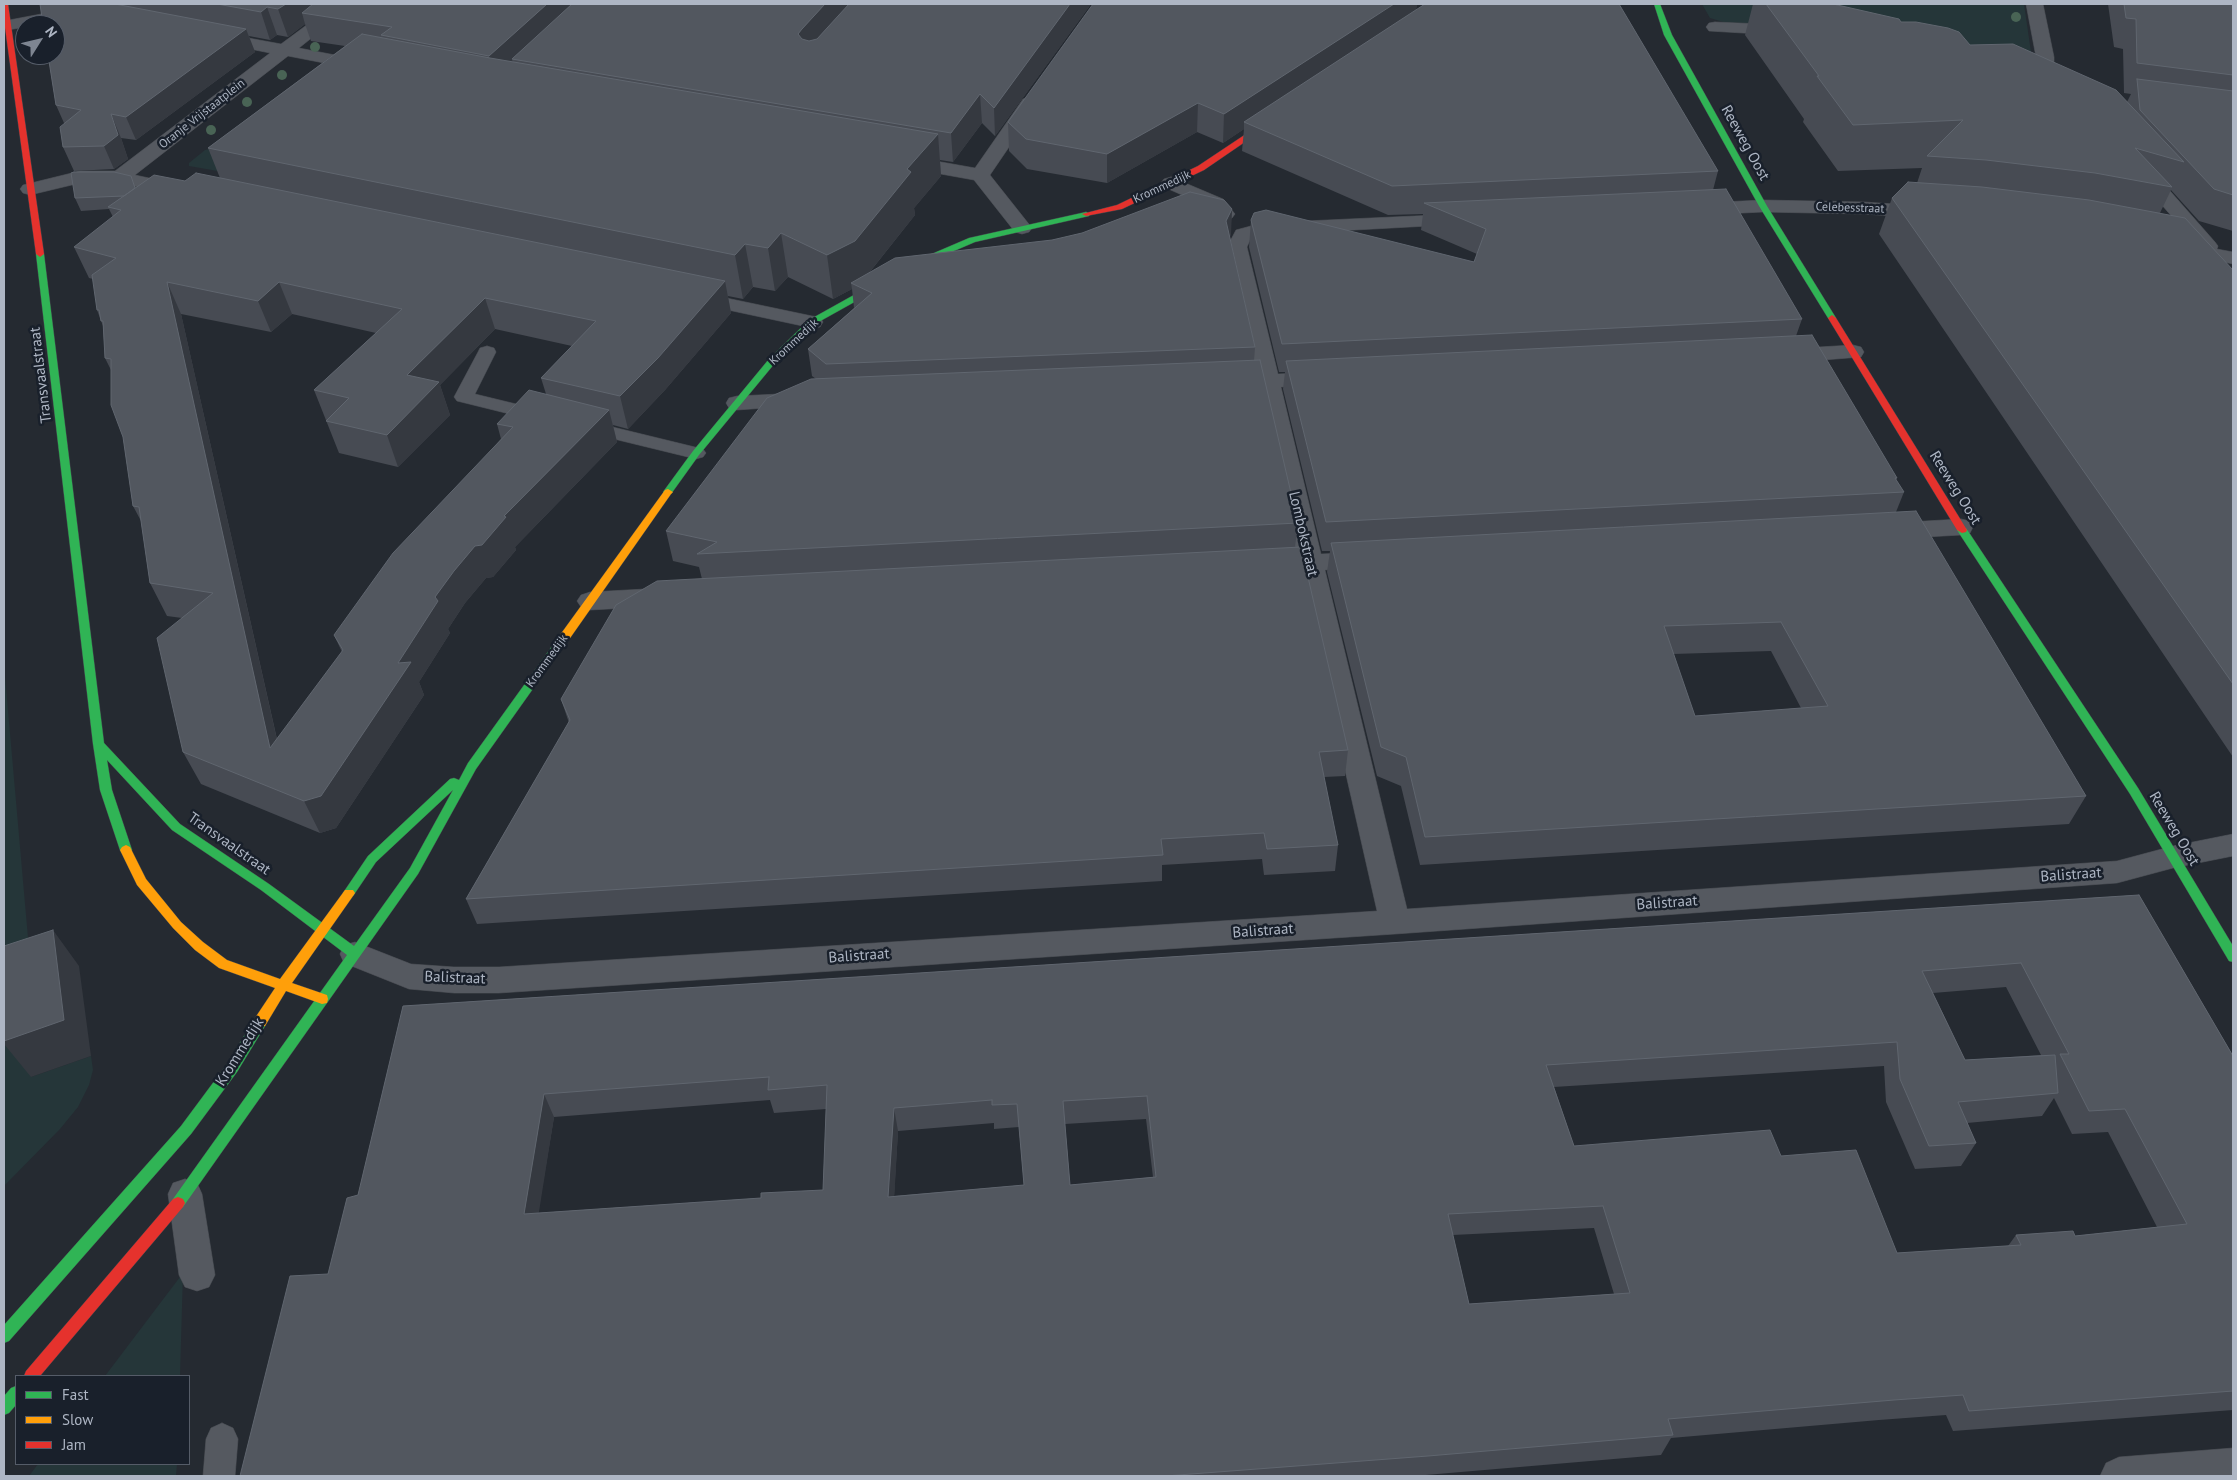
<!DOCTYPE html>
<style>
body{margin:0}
#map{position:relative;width:2237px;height:1480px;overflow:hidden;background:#252a31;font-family:"PT Sans",sans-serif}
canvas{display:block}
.frame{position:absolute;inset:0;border:5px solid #aeb6c4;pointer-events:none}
.legend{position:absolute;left:15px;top:1375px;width:175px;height:90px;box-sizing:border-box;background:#19202b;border:1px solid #555c68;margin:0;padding:6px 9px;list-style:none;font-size:15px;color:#aeb6c4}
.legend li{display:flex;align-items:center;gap:10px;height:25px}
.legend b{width:25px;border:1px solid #555c68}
.north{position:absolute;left:15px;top:15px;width:50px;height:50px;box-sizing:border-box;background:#19202b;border:1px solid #555c68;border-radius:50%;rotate:54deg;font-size:14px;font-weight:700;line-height:20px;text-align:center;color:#aeb6c4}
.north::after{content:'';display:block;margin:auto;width:18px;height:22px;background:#7e8591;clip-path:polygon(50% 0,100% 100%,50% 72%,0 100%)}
</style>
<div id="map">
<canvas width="2237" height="1480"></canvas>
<div class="frame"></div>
<ul class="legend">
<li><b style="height:6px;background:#30b455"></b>Fast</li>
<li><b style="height:6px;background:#ff9f0a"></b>Slow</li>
<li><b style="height:6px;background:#e5322d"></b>Jam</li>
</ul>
<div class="north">N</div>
</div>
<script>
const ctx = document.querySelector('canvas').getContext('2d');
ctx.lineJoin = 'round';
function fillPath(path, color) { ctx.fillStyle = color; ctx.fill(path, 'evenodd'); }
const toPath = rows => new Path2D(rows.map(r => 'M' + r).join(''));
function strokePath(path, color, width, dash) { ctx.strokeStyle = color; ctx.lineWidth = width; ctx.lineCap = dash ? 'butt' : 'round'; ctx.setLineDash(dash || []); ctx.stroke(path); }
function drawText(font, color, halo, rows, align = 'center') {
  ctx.font = font + ' "PT Sans",sans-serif'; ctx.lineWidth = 5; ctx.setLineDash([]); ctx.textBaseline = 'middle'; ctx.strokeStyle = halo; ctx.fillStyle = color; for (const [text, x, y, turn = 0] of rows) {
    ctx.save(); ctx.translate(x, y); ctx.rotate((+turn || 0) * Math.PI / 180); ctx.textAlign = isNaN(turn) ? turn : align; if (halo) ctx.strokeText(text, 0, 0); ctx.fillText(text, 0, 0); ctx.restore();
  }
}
fillPath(toPath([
 [1702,4,1757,4,1750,25,1730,24,1710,18],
 [1811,4,2024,4,2032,59,1786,15],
 [213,148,229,173,189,166,189,163,205,150],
 [4,665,32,983,31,1077,91,1056,93,1070,89,1085,78,1107,60,1129,4,1186],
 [183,1273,180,1376,105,1376],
 [38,1464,177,1464,176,1476,29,1476]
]), '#253639');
const lane = toPath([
 [487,346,494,348,496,352,475,394,549,412,552,416,549,420,542,422,457,401,454,397,478,352,480,348,487,346],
 [584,420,703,449,706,453,703,457,696,459,577,430,574,426,577,422,584,420],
 [222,1423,233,1428,238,1439,235,1476,203,1476,206,1439,211,1428,222,1423]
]);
const street = toPath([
 [335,4,354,4,299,48,371,62,374,66,371,70,365,71,288,56,135,175,186,186,189,190,186,194,179,196,120,183,80,183,30,195,23,193,20,189,23,185,80,171,115,171,270,53,210,41,207,37,210,33,216,32,281,44,335,4],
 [2026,4,2043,4,2054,57,2054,75,2051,79,2045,80,2039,79,2036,75,2036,57,2026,4],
 [78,7,84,8,87,12,84,16,36,25,25,25,25,27,8,30,4,29,4,21,78,7],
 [1715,22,1761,24,1778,28,1781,32,1778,36,1772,37,1760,34,1709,31,1706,27,1709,23,1715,22],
 [1030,97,1037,99,1039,103,990,175,1032,228,1029,232,1022,234,1015,232,974,180,902,167,895,165,892,161,895,157,902,155,975,168,1023,99,1030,97],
 [2142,165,2149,167,2215,242,2218,246,2217,249,2233,252,2233,264,2176,252,2173,248,2176,244,2183,242,2196,244,2132,171,2135,167,2142,165],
 [1171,177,1223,199,1235,214,1232,218,1225,220,1218,218,1209,207,1164,187,1161,183,1164,179,1171,177],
 [1763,200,1864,202,1925,206,1932,208,1935,212,1932,216,1925,218,1864,214,1763,212,1701,215,1694,213,1691,209,1694,205,1701,203,1763,200],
 [1458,214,1465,216,1468,220,1465,224,1263,235,1251,238,1247,247,1278,374,1322,372,1330,374,1333,379,1330,384,1322,386,1281,387,1321,554,1365,552,1374,554,1377,560,1374,566,1365,568,1325,570,1407,909,2117,861,2173,846,2233,834,2233,856,2173,868,2117,883,1395,934,499,993,454,993,409,989,344,963,340,954,344,945,355,942,411,964,454,967,499,967,1377,911,1300,572,1269,573,1260,571,1256,565,1260,559,1269,557,1297,555,1259,388,1228,390,1220,388,1217,383,1220,378,1228,376,1256,375,1227,247,1236,230,1262,223,1458,214],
 [693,291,812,316,820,317,823,322,820,327,812,328,686,301,682,297,686,293,693,291],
 [1853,345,1861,347,1864,352,1861,357,1785,363,1777,361,1774,356,1777,351,1785,349,1853,345],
 [800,393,808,395,811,400,808,405,737,410,729,408,726,403,729,398,737,396,800,393],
 [1961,519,1970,521,1973,527,1970,533,1961,535,1890,539,1881,537,1878,531,1881,525,1890,523,1961,519],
 [664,588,673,591,677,597,673,603,664,606,590,610,581,607,577,601,581,595,590,592,664,588],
 [185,1179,197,1183,202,1194,215,1275,209,1287,197,1291,185,1287,179,1275,168,1194,173,1183,185,1179],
 [2233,1448,2233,1476,2100,1476,2106,1463,2119,1457,2233,1448]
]);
const fast = toPath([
 [1654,4,1660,4,1672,35,1767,206,1836,318,1835,320,1832,321,1828,318,1759,206,1664,35,1654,4],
 [1086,212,1090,214,1089,216,975,242,919,266,815,324,775,363,699,455,671,494,665,494,663,492,693,451,769,359,809,320,913,262,969,238,1086,212],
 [40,251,44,254,104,743,180,824,269,884,354,946,410,868,453,790,376,862,353,896,345,896,343,893,345,890,368,856,450,779,454,778,459,780,468,763,560,635,568,635,569,638,476,769,418,874,183,1207,178,1209,173,1207,171,1203,173,1199,347,955,261,890,172,830,107,760,112,790,132,850,130,853,126,855,122,853,120,850,100,790,93,744,36,254,40,251],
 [1962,527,1966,528,2138,788,2233,946,2233,962,2229,961,2130,794,1957,530,1962,527],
 [260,1017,265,1018,266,1022,265,1026,237,1072,191,1134,9,1341,4,1343,4,1325,181,1126,227,1064,255,1018,260,1017],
 [16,1386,16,1405,9,1413,4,1415,4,1396,11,1388,16,1386]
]);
const slow = toPath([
 [668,489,673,492,671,494,568,641,560,641,559,638,560,635,665,490,668,489],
 [126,845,130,847,146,879,181,922,203,942,227,960,280,979,345,890,353,890,355,893,353,896,292,983,327,995,328,999,327,1003,322,1004,286,991,265,1026,260,1027,255,1026,254,1022,255,1018,275,988,219,968,195,950,173,928,137,885,120,850,122,847,126,845]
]);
const jam = toPath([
 [4,4,8,4,44,254,40,257,36,254,4,20,4,4],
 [1270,118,1277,120,1204,170,1122,209,1086,216,1082,214,1117,205,1198,166,1270,118],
 [1832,315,1836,318,1967,530,1966,532,1962,533,1957,530,1828,318,1832,315],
 [178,1197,183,1199,185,1203,183,1207,40,1376,24,1376,26,1371,173,1199,178,1197]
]);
strokePath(lane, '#42464c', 1);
strokePath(street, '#42464c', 1);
strokePath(fast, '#42464c', 1);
strokePath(slow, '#42464c', 1);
strokePath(jam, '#42464c', 1);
fillPath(lane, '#555960');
fillPath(street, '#555960');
fillPath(fast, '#30b455');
fillPath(slow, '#ff9f0a');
fillPath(jam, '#e5322d');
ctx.fillStyle = '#496455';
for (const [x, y] of [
 [2016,17],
 [315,47],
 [282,75],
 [247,102],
 [211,130]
]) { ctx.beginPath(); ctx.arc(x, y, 5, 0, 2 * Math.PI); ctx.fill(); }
fillPath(toPath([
 [40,4,1091,4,995,136,982,123,953,162,940,160,941,176,914,208,915,215,869,273,1052,240,1232,209,1230,237,1255,347,1254,361,1298,523,1295,547,1348,750,1345,776,1324,777,1338,845,1335,871,1264,875,1262,859,1162,865,1162,881,477,924,466,899,569,723,561,699,702,579,699,567,673,561,666,531,816,379,812,376,808,349,854,308,852,289,833,299,788,277,775,291,753,287,743,299,728,296,731,313,665,390,628,429,613,425,617,442,515,547,516,550,493,577,486,578,465,603,448,629,450,633,419,682,424,695,336,828,320,833,201,784,183,752,182,618,167,616,150,583,141,521,133,506,123,437,111,370,105,358,103,326,97,310,93,279,89,278,74,247,113,217,109,209,81,211,75,198,136,187,185,181,220,178,208,148,345,46,311,41,305,24,288,37,277,35,270,40,249,36,255,52,136,140,121,138,128,159,114,169,74,171,63,147,64,123,56,105],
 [181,314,271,332,292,314,376,333,314,390,339,453,398,467,450,415,440,385,495,329,572,346,541,378,546,394,497,424,501,439,334,635,342,652,277,739],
 [1417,4,1416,9,1718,171,1713,190,1802,319,1796,336,1897,478,1896,480,1904,492,1896,512,2086,796,2069,824,1420,865,1401,786,1377,776,1327,572,1330,551,1322,551,1283,389,1285,372,1279,372,1249,247,1251,220,1474,262,1477,254,1421,230,1423,214,1388,215,1242,151,1244,129,1223,143,1197,132,1107,183,1027,169,1009,151,1008,122],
 [1771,651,1801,708,1695,716,1673,654],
 [1753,4,1833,4,1901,22,1970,45,2127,102,2131,94,2124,93,2123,49,2114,47,2108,4,2233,4,2233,231,2199,221,2171,190,2160,213,2233,270,2233,757,1879,234,1892,198,1917,183,1922,168,1838,171,1803,122,1804,119,1745,35],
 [2139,895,2233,1056,2233,1410,1953,1431,1946,1415,1879,1420,1671,1438,1661,1455,1414,1476,240,1476,328,1274,358,1195,403,1006],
 [2006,987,2041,1055,1965,1060,1933,993],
 [1884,1066,1886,1102,1915,1169,1961,1166,1976,1143,1967,1123,2042,1116,2054,1098,2072,1134,2108,1132,2157,1227,2075,1236,2016,1235,2008,1246,1897,1253,1781,1156,1574,1146,1554,1087],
 [770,1100,774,1113,826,1109,823,1190,761,1198,538,1213,554,1117],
 [1146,1119,1153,1177,1070,1185,1065,1124],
 [994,1123,994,1129,1019,1127,1024,1185,894,1196,898,1131],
 [1594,1228,1614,1294,1469,1304,1453,1235]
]), '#474b53');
fillPath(toPath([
 [286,4,332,4,302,13,305,24,288,37,278,9],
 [547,4,584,4,512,59,514,68,496,84,489,56],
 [825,4,854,4,806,57,798,34,802,29],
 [1070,4,1091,4,995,136,994,108],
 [1394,4,1417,4,1416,15,1244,122,1244,129,1223,143,1224,114],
 [267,7,277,35,270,40,261,12],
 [246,29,255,52,136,140,126,117],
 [980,94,982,123,953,162,951,133],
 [1198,103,1197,132,1107,183,1107,154],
 [111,114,121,138,128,159,114,169,104,146],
 [938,134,941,176,914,208,915,215,860,284,851,283,852,289,833,299,827,255,907,169],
 [1232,209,1231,235,1225,247,1226,221],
 [781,233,788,277,775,291,768,248],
 [745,244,753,287,743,299,735,255],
 [725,281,731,313,665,390,628,429,620,396],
 [167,282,181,314,286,780,270,748],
 [279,282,292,314,271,332,258,301],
 [485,298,495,329,440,385,450,415,398,467,387,435,407,375],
 [609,410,617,442,515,547,516,550,493,577,486,578,465,603,448,629,450,633,419,682,424,695,336,828,320,833,304,801,398,663,435,597,454,571,475,546],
 [53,930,79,966,91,1056,31,1077,4,1044,4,1041],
 [544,1094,554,1117,535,1237,524,1214],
 [894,1108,898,1131,893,1219,888,1197]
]), '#353940');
const building = toPath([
 [40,4,115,4,246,29,126,117,111,114,118,135,104,146,63,147,60,127,81,110,56,105,48,55,55,55,55,25,43,25,40,4],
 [217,4,286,4,278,9,267,7,261,12,217,4],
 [313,4,547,4,489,56,381,35,392,27,302,13,313,4],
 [572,4,825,4,802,29,798,34,802,39,809,41,817,39,849,4,1070,4,994,108,980,94,951,133,512,59,572,4],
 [1093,4,1394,4,1224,114,1198,103,1107,154,1026,139,1008,122,1093,4],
 [1425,4,1619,4,1718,171,1392,186,1244,122,1425,4],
 [1766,4,1833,4,1899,19,1901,22,1916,22,1948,28,1959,32,1970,45,2013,44,2116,90,2184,162,2135,148,2172,187,2095,173,1986,160,1927,156,1963,120,1853,125,1817,76,1819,76,1766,4],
 [2124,4,2233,4,2233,75,2137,63,2136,19,2126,18,2124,4],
 [362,34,490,58,938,134,907,169,911,172,855,241,827,255,781,233,768,248,745,244,735,255,208,148,362,34],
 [2137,79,2233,91,2233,195,2214,189,2140,110,2137,79],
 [74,172,114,172,131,176,135,188,124,196,75,198,71,173,74,172],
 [196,173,725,281,658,358,620,396,541,378,596,321,485,298,407,375,439,382,387,435,326,421,349,398,314,390,402,309,279,282,258,301,167,282,270,748,343,650,334,635,393,553,513,427,497,424,529,390,609,410,504,516,506,517,482,545,475,546,454,571,435,597,438,601,398,663,411,662,321,796,304,801,183,752,157,638,213,593,150,583,139,507,133,506,123,437,111,405,111,359,105,358,103,321,101,321,99,310,97,310,92,275,116,258,74,247,121,210,108,207,154,175,185,181,196,173],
 [1908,182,1982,187,2089,200,2185,218,2233,270,2233,684,1892,198,1908,182],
 [1726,189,1802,319,1282,344,1251,220,1254,213,1266,210,1474,262,1486,229,1424,203,1726,189],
 [1190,192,1224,200,1232,209,1226,221,1255,347,826,364,808,349,872,293,851,283,895,258,1052,240,1082,233,1190,192],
 [1812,335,1897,478,1895,478,1904,492,1326,522,1286,361,1812,335],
 [1260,360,1298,523,697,554,717,542,666,531,767,398,811,379,1260,360],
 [1916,511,2086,796,1425,837,1406,757,1381,747,1331,543,1916,511],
 [1781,622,1828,706,1695,716,1664,626,1781,622],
 [1301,547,1348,750,1319,752,1338,845,1267,849,1264,833,1161,839,1163,855,466,899,570,720,561,699,616,605,657,581,1301,547],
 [2139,895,2233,1056,2233,1391,1969,1411,1963,1395,1894,1400,1668,1419,1673,1435,1428,1456,1165,1476,240,1476,290,1276,328,1274,347,1198,358,1195,403,1006,2139,895],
 [2021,963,2069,1054,2060,1054,2089,1111,2125,1109,2187,1224,2075,1236,2073,1231,2016,1235,2021,1245,1897,1253,1856,1150,1781,1156,1770,1130,1574,1146,1546,1065,1897,1042,1900,1079,1929,1146,1976,1143,1958,1102,2058,1093,2055,1055,1965,1060,1922,971,2021,963],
 [769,1077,768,1090,827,1085,823,1190,761,1193,761,1198,524,1214,544,1094,769,1077],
 [1147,1096,1156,1177,1070,1185,1063,1101,1147,1096],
 [992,1100,992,1105,1017,1104,1024,1185,888,1197,894,1108,992,1100],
 [1603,1206,1630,1293,1469,1304,1448,1214,1603,1206],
 [53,930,64,1020,4,1041,4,946,53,930]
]);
fillPath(building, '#52575f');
strokePath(building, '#60666f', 1);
drawText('12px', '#aeb6c4', '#19202b', [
 ["Oranje Vrijstaatplein",202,114,-38],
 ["Krommedijk",1162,187,-25],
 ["Celebesstraat",1850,208,2],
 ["Krommedijk",794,342,-43],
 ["Krommedijk",547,661,-54]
]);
drawText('15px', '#aeb6c4', '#19202b', [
 ["Reeweg Oost",1745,143,61],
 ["Transvaalstraat",41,375,-97],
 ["Reeweg Oost",1955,488,58],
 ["Lombokstraat",1303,534,77],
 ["Reeweg Oost",2174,829,59],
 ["Transvaalstraat",229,844,35],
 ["Balistraat",2071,875,-4],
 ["Balistraat",1667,903,-4],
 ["Balistraat",1263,931,-4],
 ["Balistraat",859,956,-4],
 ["Balistraat",455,978,2],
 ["Krommedijk",240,1052,-58]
]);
</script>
